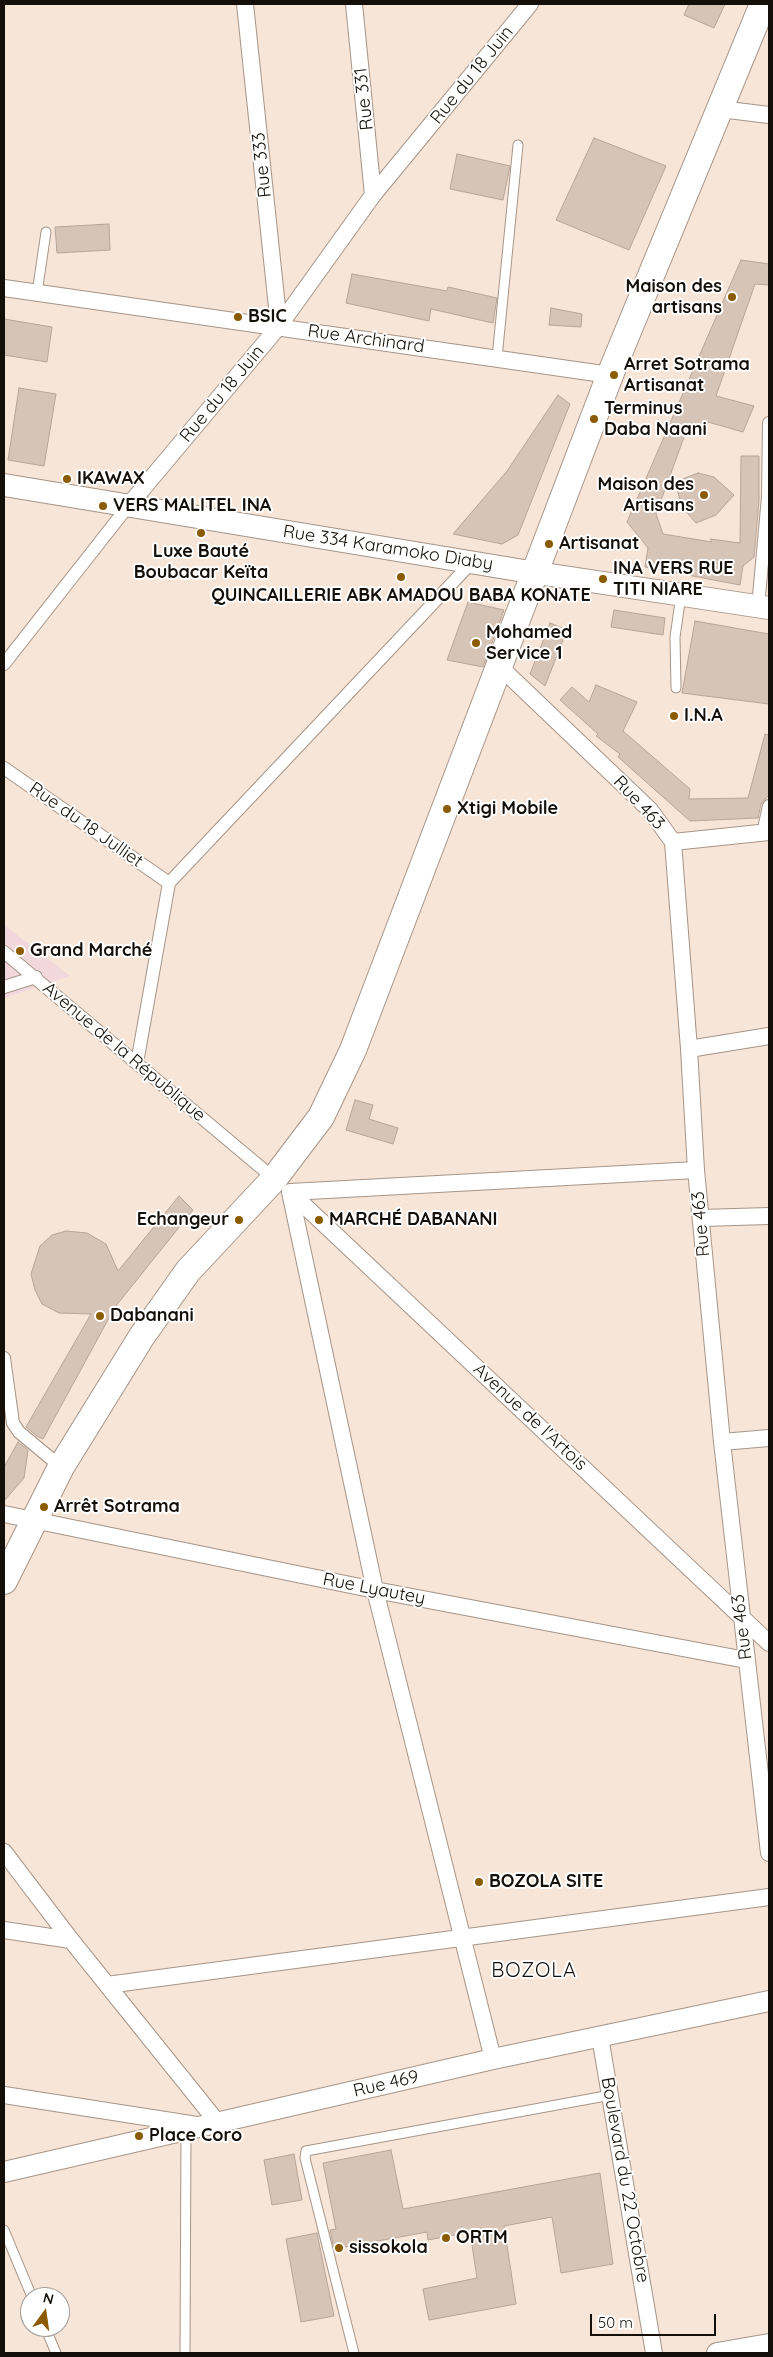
<!DOCTYPE html>
<meta charset="utf-8">
<style>
body{margin:0}
#map{position:relative;width:773px;height:2357px;overflow:hidden;background:#f7e5d7;font-family:Quicksand,sans-serif}
canvas{display:block}
.frame{position:absolute;inset:0;border:5px solid #150f0a;pointer-events:none}
.north{position:absolute;left:20px;top:2287px;width:50px;height:50px;box-sizing:border-box;background:#fff;border:1px solid #a19f9d;border-radius:50%;rotate:14deg;font-size:14px;font-weight:700;line-height:20px;text-align:center;color:#150f0a}
.north::after{content:'';display:block;margin:auto;width:18px;height:22px;background:#8b5b01;clip-path:polygon(50% 0,100% 100%,50% 72%,0 100%)}
.scale{position:absolute;left:590px;top:2314px;width:126px;height:22px;box-sizing:border-box;border:2px solid #150f0a;border-top:0;padding-left:6px;font-size:15px;line-height:18px;white-space:nowrap;color:#150f0a;-webkit-text-stroke:4px #fff;paint-order:stroke}
</style>
<div id="map">
<canvas width="773" height="2357"></canvas>
<div class="frame"></div>
<div class="north">N</div>
<div class="scale">50 m</div>
</div>
<script>
const ctx = document.querySelector('canvas').getContext('2d');
ctx.lineJoin = 'round';
function fillPath(path, color) { ctx.fillStyle = color; ctx.fill(path, 'evenodd'); }
const toPath = rows => new Path2D(rows.map(r => 'M' + r).join(''));
function strokePath(path, color, width, dash) { ctx.strokeStyle = color; ctx.lineWidth = width; ctx.lineCap = dash ? 'butt' : 'round'; ctx.setLineDash(dash || []); ctx.stroke(path); }
function drawText(font, color, halo, rows, align = 'center') {
  ctx.font = font + ' Quicksand,sans-serif'; ctx.lineWidth = 4; ctx.setLineDash([]); ctx.textBaseline = 'middle'; ctx.strokeStyle = halo; ctx.fillStyle = color; for (const [text, x, y, turn = 0] of rows) {
    ctx.save(); ctx.translate(x, y); ctx.rotate((+turn || 0) * Math.PI / 180); ctx.textAlign = isNaN(turn) ? turn : align; if (halo) ctx.strokeText(text, 0, 0); ctx.fillText(text, 0, 0); ctx.restore();
  }
}
fillPath(toPath([
 [4,925,70,976,4,998]
]), '#f2d7dd');
const building = toPath([
 [689,4,725,4,714,28,684,15,689,4],
 [594,138,666,166,629,250,556,220,594,138],
 [457,154,510,166,503,200,450,189,457,154],
 [109,224,110,250,57,253,55,227,109,224],
 [741,260,769,264,769,285,755,284,716,396,754,406,743,432,708,422,703,435,687,429,656,514,663,534,712,542,710,539,740,543,741,456,759,456,759,501,754,557,743,566,740,585,645,567,648,548,627,522,741,260],
 [352,274,447,291,448,287,497,298,493,323,431,309,429,321,346,303,352,274],
 [551,308,582,314,581,327,549,325,551,308],
 [4,319,52,327,47,362,4,355,4,319],
 [19,388,56,394,44,466,8,460,19,388],
 [558,395,570,404,518,535,502,544,453,534,507,471,558,395],
 [698,473,714,477,734,495,716,515,696,523,682,507,675,482,698,473],
 [468,602,504,610,483,667,447,660,468,602],
 [614,610,665,618,663,635,611,627,614,610],
 [695,621,769,634,769,704,682,693,695,621],
 [550,623,567,630,545,686,530,674,550,623],
 [596,685,637,702,623,731,690,789,689,799,748,798,765,734,769,735,769,795,761,804,758,818,690,821,618,757,620,754,596,736,598,734,560,700,572,687,589,702,596,685],
 [355,1100,373,1105,369,1119,398,1128,393,1144,346,1130,355,1100],
 [179,1196,193,1210,115,1307,43,1439,37,1436,26,1427,91,1314,59,1313,42,1304,35,1290,31,1274,40,1246,52,1235,66,1231,87,1233,106,1244,118,1271,179,1196],
 [18,1442,28,1450,24,1478,4,1501,4,1467,18,1442],
 [391,2150,403,2209,600,2173,613,2264,561,2273,552,2217,504,2226,516,2304,429,2320,423,2289,477,2278,470,2232,428,2240,427,2232,334,2249,330,2230,336,2229,323,2163,391,2150],
 [294,2154,302,2200,272,2205,264,2160,294,2154],
 [317,2233,334,2316,301,2322,286,2239,317,2233]
]);
fillPath(building, '#d6c5b7');
strokePath(building, '#b6a598', 1);
const service = toPath([
 [37,293,46,232],
 [497,358,518,145],
 [676,688,675,637,681,595],
 [4,2230,32,2297],
 [45,2327,56,2353],
 [185,2353,186,2131],
 [354,2353,305,2158,306,2151,611,2095]
]);
const pedestrian = toPath([
 [758,607,768,497,769,423],
 [4,664,129,505],
 [4,768,169,883],
 [763,833,769,806],
 [4,952,277,1181],
 [4,987,36,977],
 [137,1063,169,883,472,562],
 [4,1358,13,1423,19,1432,61,1467]
]);
const minor = toPath([
 [245,4,279,326],
 [354,4,373,195],
 [720,109,769,115],
 [4,288,610,375],
 [129,505,279,326,373,195,530,4],
 [498,665,650,810,673,842,689,1049,696,1170,722,1442,769,1853],
 [673,842,769,832],
 [689,1049,769,1036],
 [290,1192,375,1590,493,2059],
 [290,1192,769,1643],
 [290,1192,696,1170],
 [701,1218,769,1216],
 [722,1442,769,1438],
 [4,1514,375,1590,746,1660],
 [4,1852,71,1940,218,2123],
 [4,1930,71,1940],
 [107,1985,769,1897],
 [600,2037,654,2353],
 [4,2095,197,2125]
]);
const tertiary = toPath([
 [4,2172,493,2059,769,2001],
 [717,2353,769,2344]
]);
const secondary = toPath([
 [4,485,524,571,769,608]
]);
const primary = toPath([
 [4,1581,61,1467,142,1336,188,1271,274,1179,321,1117,353,1050,610,375,763,4]
]);
strokePath(service, '#a69588', 11);
strokePath(pedestrian, '#a69588', 14);
strokePath(minor, '#a69588', 18);
strokePath(tertiary, '#a69588', 22);
strokePath(secondary, '#a69588', 24);
strokePath(primary, '#a69588', 28);
strokePath(service, '#fff', 9);
strokePath(pedestrian, '#fff', 12);
strokePath(minor, '#fff', 16);
strokePath(tertiary, '#fff', 20);
strokePath(secondary, '#fff', 22);
strokePath(primary, '#fff', 26);
for (const [x, y, r, color] of [
 [732,297,5,"#8b5b01"],
 [238,317,5,"#8b5b01"],
 [614,375,5,"#8b5b01"],
 [594,419,5,"#8b5b01"],
 [67,479,5,"#8b5b01"],
 [704,495,5,"#8b5b01"],
 [103,506,5,"#8b5b01"],
 [201,533,5,"#8b5b01"],
 [549,544,5,"#8b5b01"],
 [401,577,5,"#8b5b01"],
 [603,579,5,"#8b5b01"],
 [476,643,5,"#8b5b01"],
 [674,716,5,"#8b5b01"],
 [447,809,5,"#8b5b01"],
 [20,951,5,"#8b5b01"],
 [239,1220,5,"#8b5b01"],
 [319,1220,5,"#8b5b01"],
 [100,1316,5,"#8b5b01"],
 [44,1507,5,"#8b5b01"],
 [479,1882,5,"#8b5b01"],
 [139,2136,5,"#8b5b01"],
 [446,2238,5,"#8b5b01"],
 [339,2248,5,"#8b5b01"]
]) { const dot = new Path2D(); dot.arc(x, y, r, 0, 2 * Math.PI); ctx.fillStyle = color; ctx.fill(dot); strokePath(dot, '#fff', 2); }
drawText('18px', '#150f0a', '#fff', [
 ["Rue du 18 Juin",472,75,-51],
 ["Rue 331",364,99,-96],
 ["Rue 333",262,165,-96],
 ["Rue Archinard",366,339,8],
 ["Rue du 18 Juin",222,394,-50],
 ["Rue 334 Karamoko Diaby",388,548,9],
 ["Rue 463",639,803,47],
 ["Rue du 18 Julliet",86,825,35],
 ["Avenue de la République",124,1052,40],
 ["Rue 463",701,1224,-95],
 ["Avenue de l'Artois",530,1417,43],
 ["Rue Lyautey",374,1589,11],
 ["Rue 463",742,1627,-97],
 ["Rue 469",386,2084,-13],
 ["Boulevard du 22 Octobre",625,2180,80]
]);
drawText('bold 18px', '#150f0a', '#fff', [
 ["Maison des",722,287,"right"],
 ["artisans",722,308,"right"],
 ["BSIC",248,317],
 ["Arret Sotrama",624,365],
 ["Artisanat",624,386],
 ["Terminus",604,409],
 ["Daba Naani",604,430],
 ["IKAWAX",77,479],
 ["Maison des",694,485,"right"],
 ["Artisans",694,506,"right"],
 ["VERS MALITEL INA",113,506],
 ["Artisanat",559,544],
 ["Luxe Bauté",201,552,"center"],
 ["Boubacar Keïta",201,573,"center"],
 ["INA VERS RUE",613,569],
 ["TITI NIARE",613,590],
 ["QUINCAILLERIE ABK AMADOU BABA KONATE",401,596,"center"],
 ["Mohamed",486,633],
 ["Service 1",486,654],
 ["I.N.A",684,716],
 ["Xtigi Mobile",457,809],
 ["Grand Marché",30,951],
 ["Echangeur",229,1220,"right"],
 ["MARCHÉ DABANANI",329,1220],
 ["Dabanani",110,1316],
 ["Arrêt Sotrama",54,1507],
 ["BOZOLA SITE",489,1882],
 ["Place Coro",149,2136],
 ["ORTM",456,2238],
 ["sissokola",349,2248]
], 'left');
ctx.letterSpacing = '1px';
drawText('20px', '#150f0a', '#fff', [
 ["BOZOLA",534,1971]
]);
ctx.letterSpacing = '0px';
</script>
